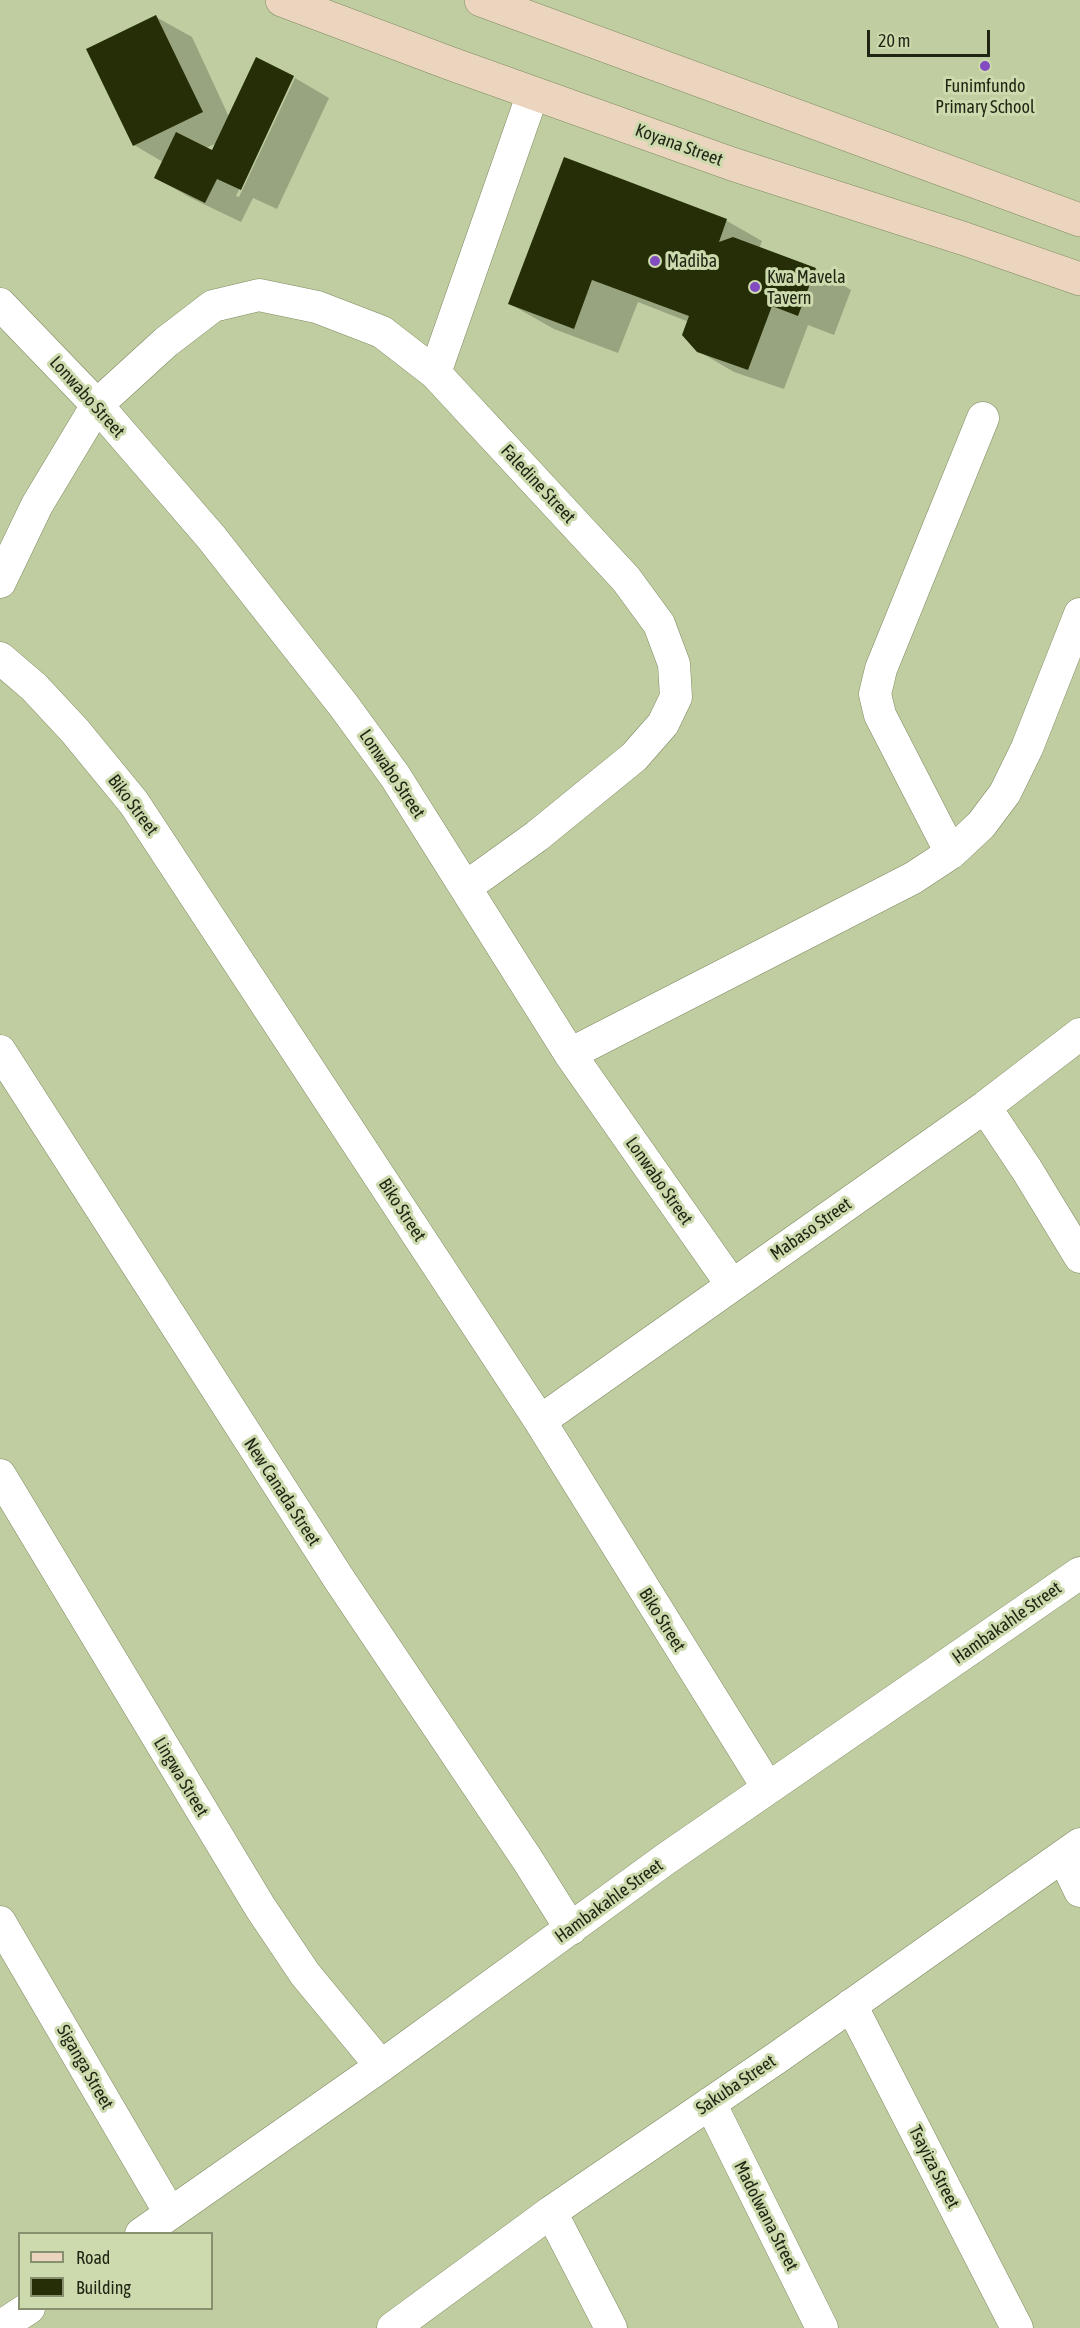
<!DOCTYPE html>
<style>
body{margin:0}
#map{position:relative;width:1080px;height:2328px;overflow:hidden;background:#bfcda1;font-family:"Asap Condensed",sans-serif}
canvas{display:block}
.legend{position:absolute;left:18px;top:2232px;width:195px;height:78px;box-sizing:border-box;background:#ccdaad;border:2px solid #87916f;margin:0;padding:8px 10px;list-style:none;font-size:18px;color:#1f2413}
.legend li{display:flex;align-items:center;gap:12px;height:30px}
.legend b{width:30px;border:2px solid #87916f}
.scale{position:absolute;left:867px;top:30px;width:123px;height:27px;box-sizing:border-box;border:3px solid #1f2413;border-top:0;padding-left:8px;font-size:18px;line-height:21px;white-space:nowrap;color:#1f2413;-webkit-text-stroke:4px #ccdaad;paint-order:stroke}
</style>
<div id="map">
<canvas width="1080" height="2328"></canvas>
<ul class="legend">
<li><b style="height:8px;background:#ecd5be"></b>Road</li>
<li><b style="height:16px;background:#252e06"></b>Building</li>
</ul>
<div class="scale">20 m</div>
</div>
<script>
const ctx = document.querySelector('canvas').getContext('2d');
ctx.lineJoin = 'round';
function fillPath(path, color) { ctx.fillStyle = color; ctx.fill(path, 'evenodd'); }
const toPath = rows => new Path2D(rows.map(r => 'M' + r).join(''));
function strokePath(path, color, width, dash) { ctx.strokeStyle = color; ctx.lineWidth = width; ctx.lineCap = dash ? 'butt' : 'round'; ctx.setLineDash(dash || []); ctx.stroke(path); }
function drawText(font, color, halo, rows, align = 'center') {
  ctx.font = font + ' "Asap Condensed",sans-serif'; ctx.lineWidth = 6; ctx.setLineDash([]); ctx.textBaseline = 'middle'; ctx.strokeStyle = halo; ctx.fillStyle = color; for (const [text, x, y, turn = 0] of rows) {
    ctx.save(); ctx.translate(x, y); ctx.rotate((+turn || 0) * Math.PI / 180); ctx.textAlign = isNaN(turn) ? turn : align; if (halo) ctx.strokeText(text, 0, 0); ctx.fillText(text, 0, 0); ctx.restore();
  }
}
fillPath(toPath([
 [156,17,192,37,229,117,292,77,236,196,239,197,295,78,329,98,277,209,253,198,241,222,191,198,156,178,163,162,134,145],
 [217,143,213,152,206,148],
 [629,183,727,221,762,241,759,249,816,269,851,290,834,335,808,325,784,389,734,372,698,351,689,322,638,302,618,353,554,329,510,304]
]), '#0003');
fillPath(toPath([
 [156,15,203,112,133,146,86,49],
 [256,57,294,76,241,190,217,179,205,203,154,178,176,132,212,150],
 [564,157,727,219,719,242,733,237,816,268,798,316,772,306,748,370,697,352,682,335,689,316,592,280,574,329,508,304]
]), '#252e06');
const street = toPath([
 [0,304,97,405,211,537,344,706,395,776,570,1054,732,1285],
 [435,373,533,93],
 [0,582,37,505,97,405,166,342,213,306,259,295,317,307,382,332,435,373,626,579,659,624,674,664,676,697,663,724,634,757,537,836,466,887],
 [0,658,34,687,75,731,134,803,540,1421,768,1788],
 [951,853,880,715,875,694,881,669,983,418],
 [0,1051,339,1579,527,1859,571,1929],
 [570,1054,913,878,951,853,981,825,1005,793,1027,748,1080,614],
 [985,1107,1027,1170,1080,1257],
 [540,1421,985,1107,1080,1034],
 [0,1475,260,1907,305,1974,381,2066],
 [1063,1856,1080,1891],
 [0,1922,170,2213],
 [851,2005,1017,2328],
 [710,2103,822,2328],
 [551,2212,611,2328],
 [141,2234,381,2066,667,1858,1080,1573],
 [0,2327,29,2308],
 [393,2328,551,2212,778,2057,1080,1844]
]);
const secondary = toPath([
 [282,0,449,63,732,164,965,239,1080,279],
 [481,0,1080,220]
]);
strokePath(street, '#7e8a60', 33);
strokePath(secondary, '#7e8a60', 34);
strokePath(street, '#fff', 32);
strokePath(secondary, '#ecd5be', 33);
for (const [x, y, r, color] of [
 [985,66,6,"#824bc2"],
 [655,261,6,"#824bc2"],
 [755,287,6,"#824bc2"]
]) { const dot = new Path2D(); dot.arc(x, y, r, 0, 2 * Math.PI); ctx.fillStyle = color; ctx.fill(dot); strokePath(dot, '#ccdaad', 2); }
drawText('18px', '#1f2413', '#ccdaad', [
 ["Funimfundo",985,86,"center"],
 ["Primary School",985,107,"center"],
 ["Madiba",667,261],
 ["Kwa Mavela",767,277],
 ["Tavern",767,298]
], 'left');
drawText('18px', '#1f2413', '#ccdaad', [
 ["Koyana Street",679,145,20],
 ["Lonwabo Street",87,397,48],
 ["Faledine Street",538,484,47],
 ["Lonwabo Street",392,774,56],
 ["Biko Street",133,805,53],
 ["Lonwabo Street",659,1181,55],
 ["Biko Street",402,1210,57],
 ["Mabaso Street",811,1229,-35],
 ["New Canada Street",282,1492,57],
 ["Biko Street",662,1620,58],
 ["Hambakahle Street",1007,1623,-35],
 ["Lingwa Street",181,1777,59],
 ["Hambakahle Street",609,1901,-36],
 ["Siganga Street",85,2067,60],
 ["Sakuba Street",736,2085,-34],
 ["Tsayiza Street",934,2167,63],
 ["Madolwana Street",766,2216,63]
]);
</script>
